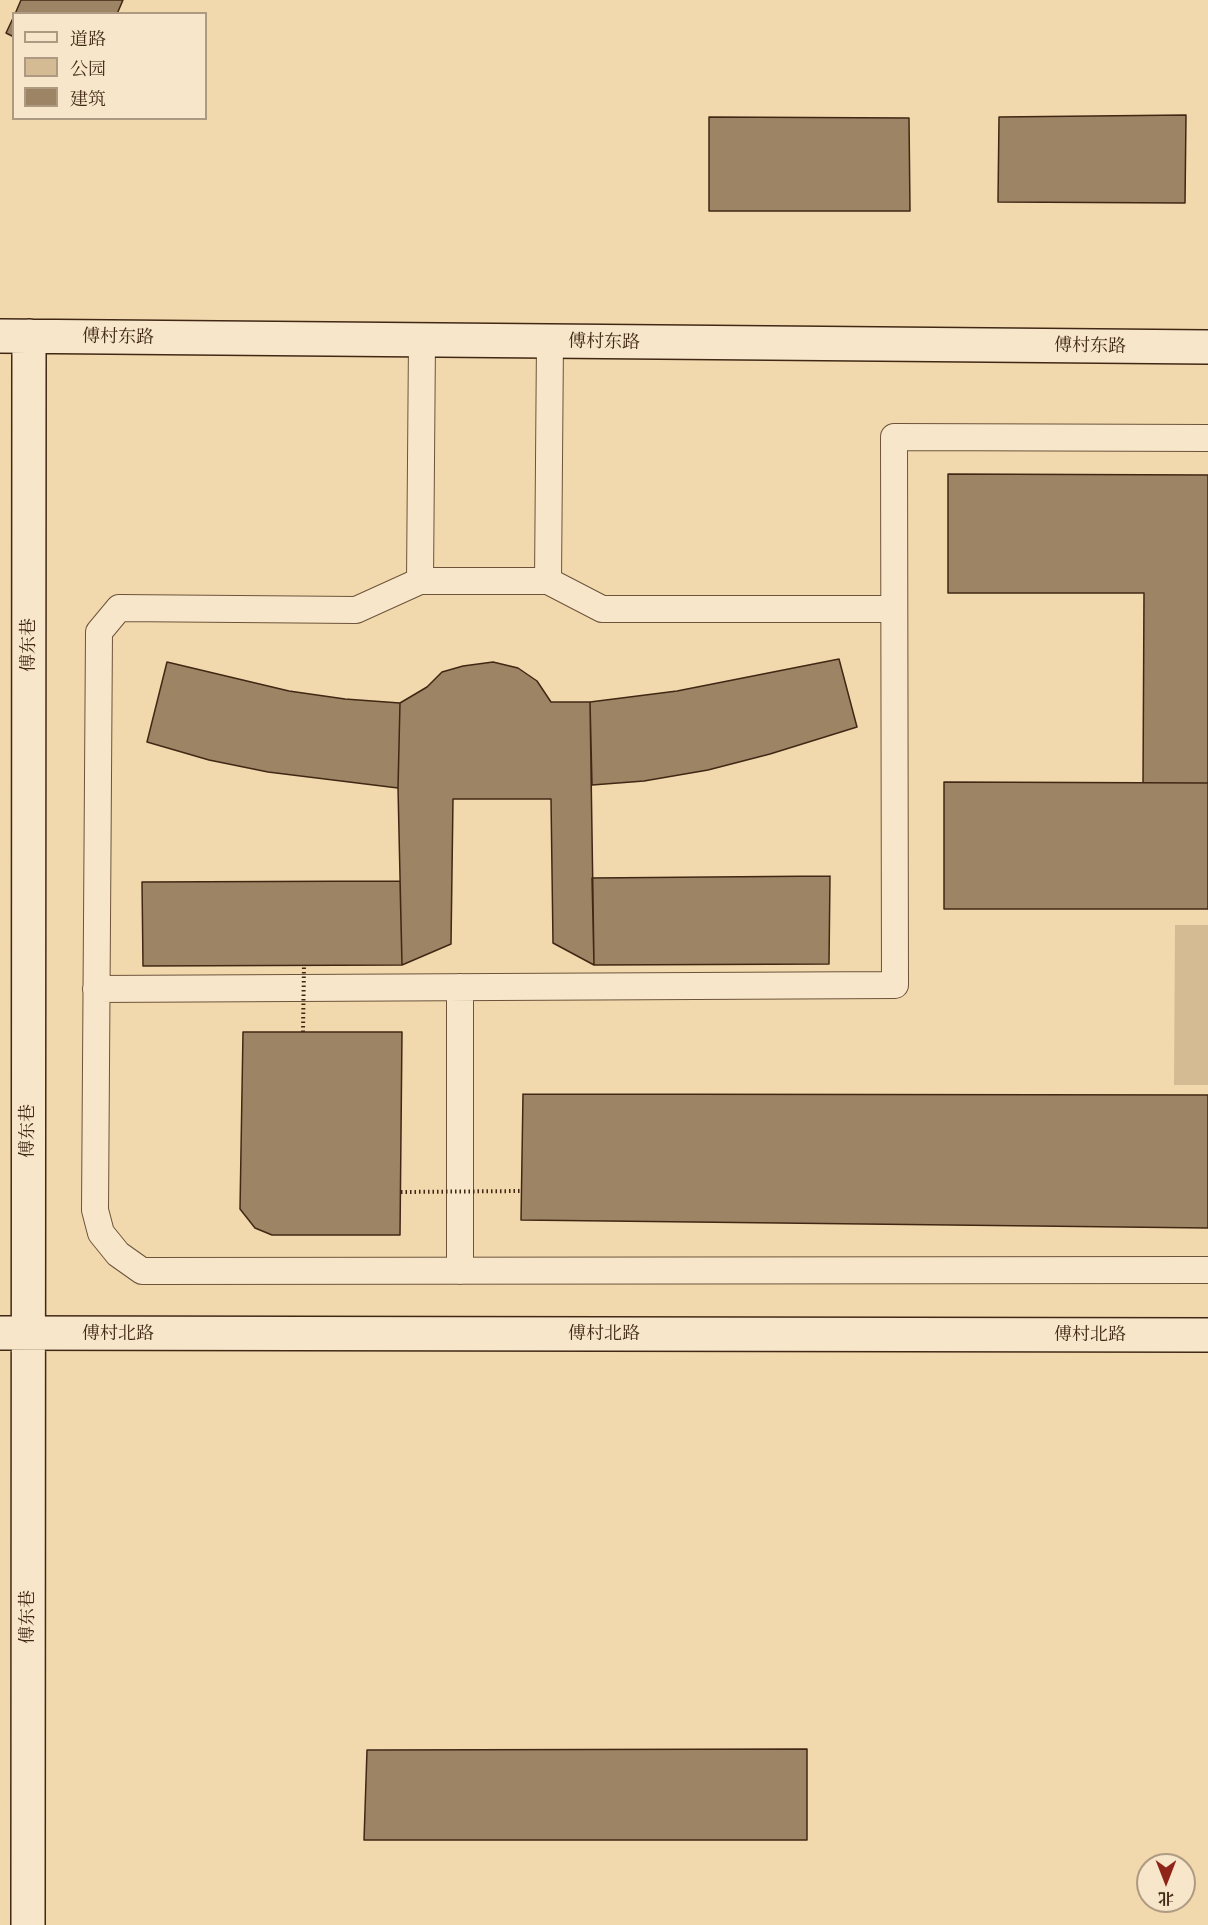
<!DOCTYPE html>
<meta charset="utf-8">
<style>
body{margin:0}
#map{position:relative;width:1208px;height:1925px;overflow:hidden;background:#f2d9ad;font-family:"Libre Caslon Text","Noto Serif SC",serif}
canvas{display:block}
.legend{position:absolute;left:12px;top:12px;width:195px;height:108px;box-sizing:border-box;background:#f7e6ca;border:2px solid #ae9a82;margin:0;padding:8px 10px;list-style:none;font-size:18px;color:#402815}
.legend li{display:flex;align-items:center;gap:12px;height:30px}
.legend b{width:30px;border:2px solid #ae9a82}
.north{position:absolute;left:1136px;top:1853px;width:60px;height:60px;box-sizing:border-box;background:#f7e6ca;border:2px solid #ae9a82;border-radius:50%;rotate:180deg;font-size:16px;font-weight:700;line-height:24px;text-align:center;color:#402815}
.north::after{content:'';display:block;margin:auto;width:21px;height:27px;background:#8f2418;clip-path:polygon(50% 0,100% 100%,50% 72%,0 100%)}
</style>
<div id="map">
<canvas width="1208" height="1925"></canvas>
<ul class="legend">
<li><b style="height:8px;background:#f7e6ca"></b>道路</li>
<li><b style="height:16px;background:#d4bb93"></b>公园</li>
<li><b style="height:16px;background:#9d8464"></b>建筑</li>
</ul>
<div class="north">北</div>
</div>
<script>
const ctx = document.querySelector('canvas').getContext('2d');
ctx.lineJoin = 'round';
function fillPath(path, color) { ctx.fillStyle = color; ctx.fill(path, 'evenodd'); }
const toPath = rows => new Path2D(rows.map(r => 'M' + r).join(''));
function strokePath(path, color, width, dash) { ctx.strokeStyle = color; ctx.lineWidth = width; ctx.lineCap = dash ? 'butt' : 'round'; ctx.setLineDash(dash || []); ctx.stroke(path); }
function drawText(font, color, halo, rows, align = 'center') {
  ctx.font = font + ' "Libre Caslon Text","Noto Serif SC",serif'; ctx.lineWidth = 6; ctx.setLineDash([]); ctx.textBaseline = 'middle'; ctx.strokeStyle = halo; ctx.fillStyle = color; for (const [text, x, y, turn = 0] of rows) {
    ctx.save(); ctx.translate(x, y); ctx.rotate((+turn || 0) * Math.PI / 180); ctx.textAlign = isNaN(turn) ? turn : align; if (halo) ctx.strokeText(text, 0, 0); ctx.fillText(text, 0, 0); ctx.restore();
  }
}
fillPath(toPath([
 [1175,925,1208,925,1208,1085,1174,1085]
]), '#d4bb93');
const building = toPath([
 [21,0,123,0,117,14,15,14,21,0],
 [14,16,14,37,6,33,14,16],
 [1186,115,1185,203,998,202,999,117,1186,115],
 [709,117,909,118,910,211,709,211,709,117],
 [948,474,1208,475,1208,783,1143,783,1144,593,948,593,948,474],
 [839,659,857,727,770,754,708,770,644,781,592,785,590,702,677,691,839,659],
 [167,662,289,691,345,699,400,703,398,788,268,772,209,760,147,742,167,662],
 [493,662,518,668,537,681,551,702,590,702,594,965,553,943,551,799,453,799,451,944,402,965,398,788,400,703,427,687,442,672,463,666,493,662],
 [944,782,1208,783,1208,909,944,909,944,782],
 [830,876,829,964,594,965,592,878,830,876],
 [400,881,402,965,143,966,142,882,400,881],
 [243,1032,402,1032,400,1235,272,1235,255,1228,240,1209,243,1032],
 [523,1094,1208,1095,1208,1228,521,1220,523,1094],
 [807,1749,807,1840,364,1840,367,1750,807,1749]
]);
fillPath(building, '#9d8464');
strokePath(building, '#402815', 1.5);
const street = toPath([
 [420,581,422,340],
 [548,581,550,341],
 [894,609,602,609,548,581,420,581,356,610,119,608,99,632,95,1210,101,1233,118,1254,142,1271,1208,1270],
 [460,987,460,1271],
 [96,989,895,985,894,437,1208,438]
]);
const secondary = toPath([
 [0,336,1208,347],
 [0,1333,1208,1335],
 [28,1925,29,336]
]);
strokePath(street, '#6c543b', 28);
strokePath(secondary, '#402815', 36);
strokePath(street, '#f7e6ca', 26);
strokePath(secondary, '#f7e6ca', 33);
strokePath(toPath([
 [303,1032,304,965],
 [401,1192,522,1191]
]), '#402815', 4, [1.5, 3]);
drawText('18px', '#402815', '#f7e6ca', [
 ["傅村东路",118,337,1],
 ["傅村东路",604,342,1],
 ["傅村东路",1090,346,1],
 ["傅东巷",29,645,-90],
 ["傅东巷",28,1131,-90],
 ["傅村北路",118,1334],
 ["傅村北路",604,1334],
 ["傅村北路",1090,1335],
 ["傅东巷",28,1617,-90]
]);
</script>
